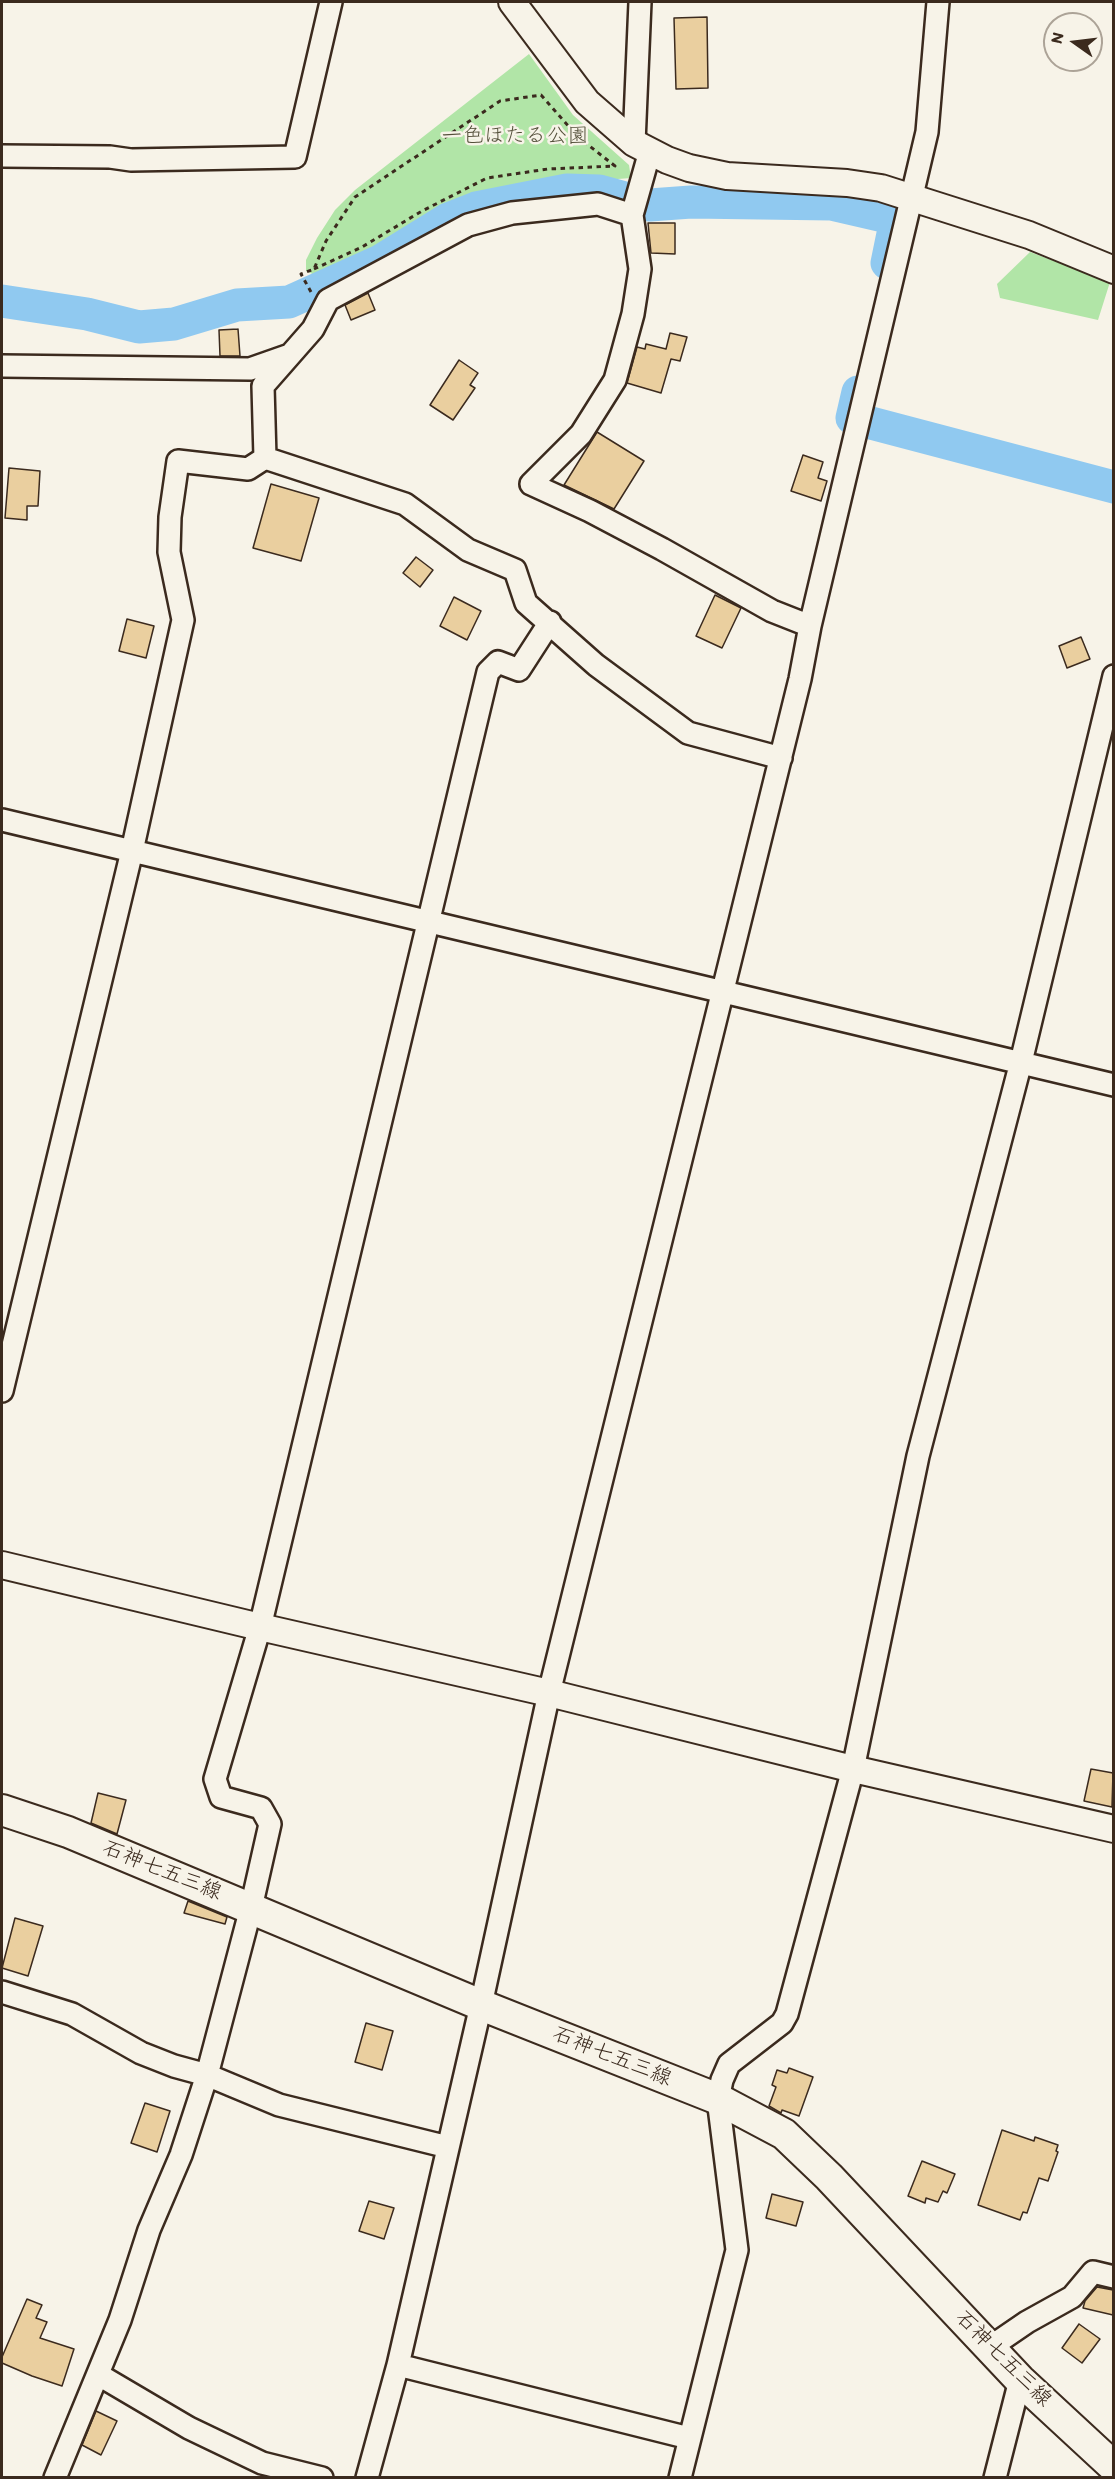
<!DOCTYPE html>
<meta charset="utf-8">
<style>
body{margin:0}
#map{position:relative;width:1115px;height:2479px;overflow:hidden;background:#f7f3e8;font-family:Itim,sans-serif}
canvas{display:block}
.frame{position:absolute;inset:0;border:3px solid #3b2a1e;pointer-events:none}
.north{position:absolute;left:1043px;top:12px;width:60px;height:60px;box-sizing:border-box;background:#f7f3e8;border:2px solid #aca397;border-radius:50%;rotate:284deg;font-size:16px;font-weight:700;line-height:24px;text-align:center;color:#3b2a1e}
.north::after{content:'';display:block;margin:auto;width:21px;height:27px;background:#3b2a1e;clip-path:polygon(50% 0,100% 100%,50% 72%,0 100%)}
</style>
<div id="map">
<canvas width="1115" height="2479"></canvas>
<div class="frame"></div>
<div class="north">N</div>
</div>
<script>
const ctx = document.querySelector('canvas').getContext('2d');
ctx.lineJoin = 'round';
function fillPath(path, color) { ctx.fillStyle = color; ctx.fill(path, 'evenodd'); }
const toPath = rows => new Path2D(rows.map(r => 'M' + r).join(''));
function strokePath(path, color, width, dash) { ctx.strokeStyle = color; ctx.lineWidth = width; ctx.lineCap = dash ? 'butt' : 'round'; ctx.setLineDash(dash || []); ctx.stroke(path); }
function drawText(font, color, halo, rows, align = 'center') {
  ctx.font = font + ' Itim,"Klee One",sans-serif'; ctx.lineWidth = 5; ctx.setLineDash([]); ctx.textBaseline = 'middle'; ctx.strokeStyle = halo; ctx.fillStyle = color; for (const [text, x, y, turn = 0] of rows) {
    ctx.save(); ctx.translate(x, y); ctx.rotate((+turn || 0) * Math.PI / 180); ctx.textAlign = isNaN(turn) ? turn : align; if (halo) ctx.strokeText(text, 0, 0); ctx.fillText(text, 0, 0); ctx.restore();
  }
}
fillPath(toPath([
 [529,54,573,115,629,165,631,178,566,183,459,207,366,264,319,277,306,271,306,260,317,238,335,210,355,190],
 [1030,252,1110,282,1098,320,1000,298,997,284]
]), '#b1e5a7');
strokePath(toPath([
 [2,301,87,314,139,327,174,324,237,305,289,302,380,261,448,219,476,208,567,190,599,191,650,205,691,202,831,204,896,219,887,263],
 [858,392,852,418,1114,487]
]), '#90c9f0', 33);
const building = toPath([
 [707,17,708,88,676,89,674,18,707,17],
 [648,223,675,223,675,254,651,253,648,223],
 [368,293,375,310,351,320,345,305,368,293],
 [238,329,240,356,220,356,219,330,238,329],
 [670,333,687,337,680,361,671,359,661,393,627,383,637,347,645,349,646,344,666,349,670,333],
 [459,360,478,373,470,385,475,388,453,420,430,405,459,360],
 [597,432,644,461,614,509,564,485,597,432],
 [803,455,823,462,818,478,827,481,821,501,791,491,803,455],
 [9,468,40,471,38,506,27,506,27,520,5,518,9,468],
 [271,484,319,498,301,561,253,548,271,484],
 [416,557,433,570,420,587,403,573,416,557],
 [715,595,741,608,722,648,696,636,715,595],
 [454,597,481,611,467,640,440,626,454,597],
 [127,619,154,626,146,658,119,651,127,619],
 [1081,637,1090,659,1067,668,1059,646,1081,637],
 [1091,1769,1113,1773,1112,1807,1084,1801,1091,1769],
 [98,1793,126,1800,117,1834,91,1823,98,1793],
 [188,1901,227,1917,225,1924,184,1913,188,1901],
 [15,1918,43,1926,28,1976,2,1968,15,1918],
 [366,2023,393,2031,382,2070,355,2062,366,2023],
 [789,2068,813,2077,799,2116,782,2110,781,2113,769,2106,776,2087,772,2085,777,2070,787,2073,789,2068],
 [145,2103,170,2111,157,2152,131,2143,145,2103],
 [1002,2130,1034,2141,1035,2137,1058,2145,1056,2151,1058,2152,1048,2181,1039,2178,1027,2213,1023,2212,1020,2220,978,2205,1002,2130],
 [922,2161,955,2174,947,2193,943,2191,938,2202,926,2198,925,2203,908,2196,922,2161],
 [772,2194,803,2202,796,2226,766,2218,772,2194],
 [369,2201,394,2208,384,2239,359,2231,369,2201],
 [1097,2287,1113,2290,1113,2315,1083,2308,1085,2301,1097,2287],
 [27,2299,42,2305,36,2318,47,2322,40,2338,74,2349,62,2386,32,2376,2,2363,2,2357,27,2299],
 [1079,2324,1100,2339,1082,2363,1062,2348,1079,2324],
 [96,2411,117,2421,101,2455,82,2445,96,2411]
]);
fillPath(building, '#eacf9f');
strokePath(building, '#3b2a1e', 1.5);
const minor = toPath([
 [634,143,640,2],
 [650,151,632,215,640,269,633,314,615,380,581,434,531,484,590,511,662,549,772,611,810,626],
 [2,156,110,157,131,160,295,157,331,2],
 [2,366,250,369,287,356],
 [265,458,263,386,313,329,328,300,468,225,512,213,598,204,632,215],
 [2,820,1114,1085],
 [2,1391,132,851,183,620,169,552,170,517,178,461,248,469,265,458,405,504,468,550,515,570,526,603,596,665,688,733,781,758],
 [2,1992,72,2014,141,2053,174,2066,207,2075,279,2105,448,2147],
 [989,2348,1027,2322,1072,2297,1093,2272,1114,2277],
 [398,2365,689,2438],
 [99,2375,189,2428,262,2463,322,2478],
 [55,2478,120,2320,149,2230,181,2155,207,2075,251,1908,270,1824,261,1808,221,1797,215,1779,260,1627,488,672,498,662,519,670,550,622],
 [367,2478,398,2365,481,2005,549,1693,800,679,810,626,927,132,938,2],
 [680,2478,737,2250,718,2099,722,2080,729,2064,782,2023,787,2014,853,1769,918,1456,1021,1062,1114,676],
 [995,2478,1020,2380]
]);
const tertiary = toPath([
 [512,2,587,102,634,143,667,160,689,168,727,176,847,183,881,188,1029,235,1114,270],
 [2,1565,260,1627,549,1693,853,1769,1114,1829]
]);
const secondary = toPath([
 [2,1810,68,1832,481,2005,718,2099,784,2134,829,2177,1020,2380,1114,2467]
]);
strokePath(minor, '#3b2a1e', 26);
strokePath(tertiary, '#3b2a1e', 30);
strokePath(secondary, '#3b2a1e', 34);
strokePath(toPath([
 [311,292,301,274,314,269,326,241,355,197,500,101,541,95,578,137,615,166,548,169,487,178,422,211,362,247,314,269]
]), '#3b2a1e', 3, [4.5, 4.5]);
strokePath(minor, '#f7f3e8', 21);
strokePath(tertiary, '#f7f3e8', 26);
strokePath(secondary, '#f7f3e8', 30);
drawText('21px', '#534f39', '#f7f3e8', [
 ["一色ほたる公園",515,137]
]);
drawText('21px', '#3b2a1e', '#f7f3e8', [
 ["石神七五三線",162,1871,22],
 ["石神七五三線",612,2057,22],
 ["石神七五三線",1003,2359,45]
]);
</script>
